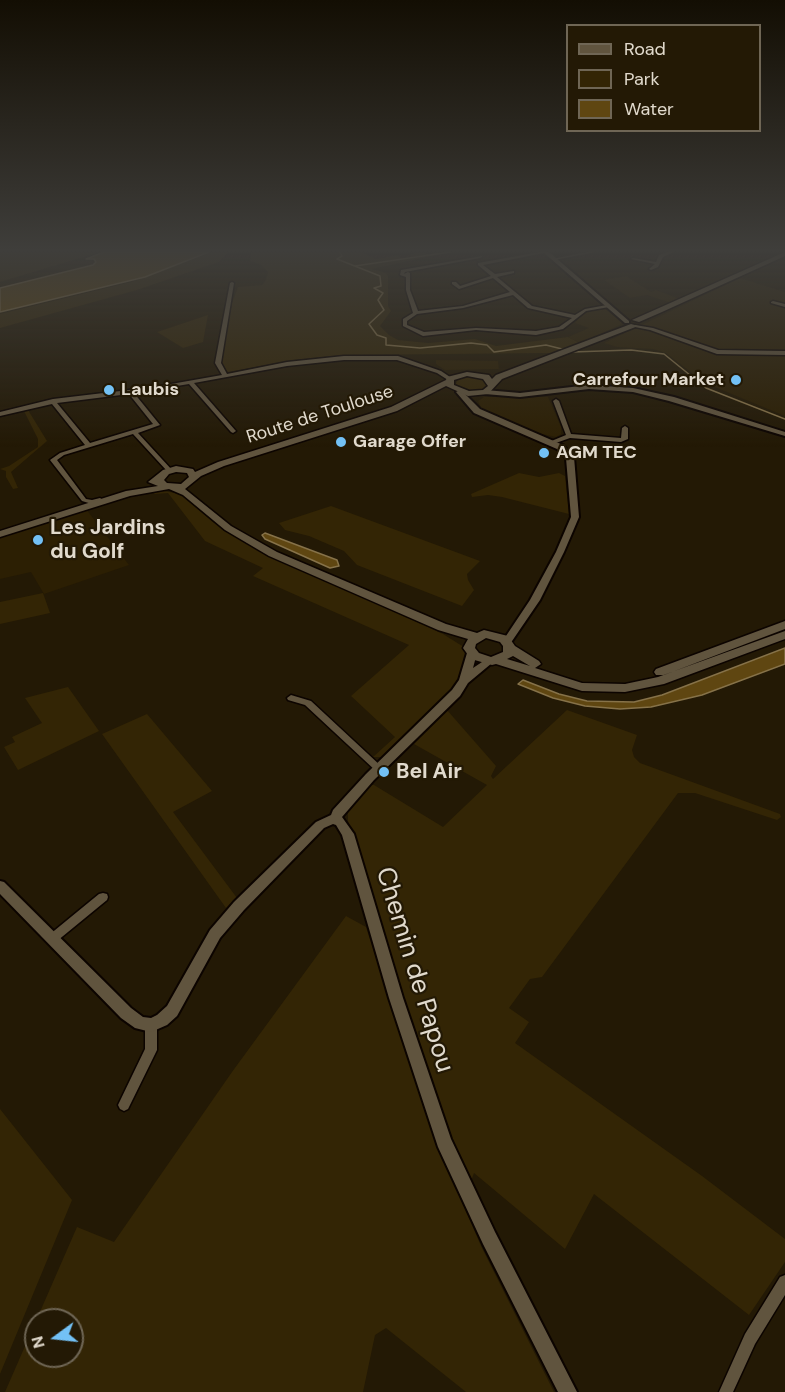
<!DOCTYPE html>
<style>
body{margin:0}
#map{position:relative;width:785px;height:1392px;overflow:hidden;background:#231905;font-family:"DM Sans",sans-serif}
canvas{display:block}
.legend{position:absolute;left:566px;top:24px;width:195px;height:108px;box-sizing:border-box;background:#231905;border:2px solid #6f6655;margin:0;padding:8px 10px;list-style:none;font-size:18px;color:#e1dacd}
.legend li{display:flex;align-items:center;gap:12px;height:30px}
.legend b{width:30px;border:2px solid #6f6655}
.north{position:absolute;left:24px;top:1308px;width:60px;height:60px;box-sizing:border-box;background:#231905;border:2px solid #6f6655;border-radius:50%;rotate:255deg;font-size:16px;font-weight:700;line-height:24px;text-align:center;color:#e1dacd}
.north::after{content:'';display:block;margin:auto;width:21px;height:27px;background:#73c1f5;clip-path:polygon(50% 0,100% 100%,50% 72%,0 100%)}
</style>
<div id="map">
<canvas width="785" height="1392"></canvas>
<ul class="legend">
<li><b style="height:8px;background:#60543e"></b>Road</li>
<li><b style="height:16px;background:#332505"></b>Park</li>
<li><b style="height:16px;background:#5f4611"></b>Water</li>
</ul>
<div class="north">N</div>
</div>
<script>
const ctx = document.querySelector('canvas').getContext('2d');
ctx.lineJoin = 'round';
function fillPath(path, color) { ctx.fillStyle = color; ctx.fill(path, 'evenodd'); }
const toPath = rows => new Path2D(rows.map(r => 'M' + r).join(''));
function strokePath(path, color, width, dash) { ctx.strokeStyle = color; ctx.lineWidth = width; ctx.lineCap = dash ? 'butt' : 'round'; ctx.setLineDash(dash || []); ctx.stroke(path); }
function drawText(font, color, halo, rows, align = 'center') {
  ctx.font = font + ' "DM Sans",sans-serif'; ctx.lineWidth = 4.5; ctx.setLineDash([]); ctx.textBaseline = 'middle'; ctx.strokeStyle = halo; ctx.fillStyle = color; for (const [text, x, y, turn = 0] of rows) {
    ctx.save(); ctx.translate(x, y); ctx.rotate((+turn || 0) * Math.PI / 180); ctx.textAlign = isNaN(turn) ? turn : align; if (halo) ctx.strokeText(text, 0, 0); ctx.fillText(text, 0, 0); ctx.restore();
  }
}
fillPath(toPath([
 [626,276,651,292,656,290,680,299,671,303,647,295,630,298,604,280],
 [740,278,785,292,785,416,705,383,666,353,653,349,617,347,604,343],
 [600,309,610,310,623,321,620,325,580,343,568,337,589,328,575,323,583,313],
 [436,360,498,361,499,369,445,370,436,364],
 [484,397,548,397,561,427,561,434,556,437,537,433,481,408,478,401],
 [86,509,129,565,44,594,31,572,0,579,0,538]
]), '#2c1f03');
fillPath(toPath([
 [0,252,101,252,0,282],
 [212,252,228,252,219,262,137,290,0,328,0,314,131,282],
 [251,252,361,252,376,259,398,255,401,258,411,257,410,254,424,252,427,254,451,252,372,269,386,273,388,276,388,306,391,311,380,326,389,335,398,340,428,343,475,339,496,346,568,337,580,343,552,353,344,355,294,360,228,372,224,370,221,361,232,303,238,287,262,285,266,280,268,272,261,265,250,261],
 [208,315,203,342,183,348,157,332],
 [471,376,486,381,488,386,482,390,471,392,455,386,458,379],
 [28,410,47,441,11,472,18,488,13,489,6,477,6,471,0,469,9,466,38,447,38,439,24,411],
 [519,473,539,477,559,473,565,476,569,514,502,497,488,495,472,497,471,494],
 [158,490,181,494,213,522,276,558,443,634,459,644,464,647,467,662,451,691,385,757,373,757,395,737,351,696,409,645,253,576,263,568,205,541,168,493,155,494,150,491],
 [331,506,480,561,467,574,468,580,474,590,462,606,357,565,344,551,309,536,285,530,279,523],
 [43,593,50,613,0,624,0,602],
 [68,687,99,731,18,770,4,747,15,742,12,737,42,723,25,698],
 [447,710,496,766,491,776,493,779,567,710,637,735,632,750,634,757,640,763,780,814,781,817,777,820,695,793,678,793,542,977,530,979,509,1008,529,1022,515,1043,702,1176,785,1239,785,1262,749,1315,594,1194,565,1249,474,1173,471,1181,450,1139,425,1073,348,821,348,811,370,785,374,785,443,827,487,785,414,744],
 [147,714,212,791,173,812,237,898,226,908,102,734],
 [346,916,366,927,416,1082,451,1176,481,1246,554,1392,466,1392,386,1328,375,1335,363,1392,5,1392,77,1227,114,1242,232,1072],
 [36,1320,72,1320,72,1356,36,1356],
 [0,1109,72,1200,0,1374]
]), '#332505');
const water = toPath([
 [104,252,209,252,145,277,0,312,0,288,93,265,96,262,94,259,86,259,104,252],
 [265,533,337,560,339,566,330,568,265,539,262,535,265,533],
 [785,648,785,664,702,695,651,707,620,709,585,706,553,698,518,684,523,680,559,694,587,701,634,702,662,695,785,648]
]);
fillPath(water, '#5f4611');
strokePath(water, '#867249', 1.5);
strokePath(toPath([
 [340,252,342,256,337,259,380,276,381,286,374,288,383,293,378,300,384,310,369,324,377,335,386,338,386,345,420,348,471,343,487,345,494,352,546,345,566,350],
 [355,266,450,252],
 [572,352,631,350,664,354,706,388,785,419]
]), '#867249', 1.5);
const minor = toPath([
 [540,252,549,252,483,265,495,274,514,271,514,273,497,277,532,306,575,315,585,309,607,305,609,305,609,307,586,311,563,329,536,335,476,330,423,336,403,326,403,319,413,313,406,290,406,277,400,275,401,270,482,256,482,257,480,258,405,272,404,274,408,272,410,273,410,290,418,311,463,306,510,292,493,278,459,289,452,284,452,282,456,282,460,286,491,276,478,265,478,263,540,252],
 [513,295,528,308,572,318,559,327,536,331,476,328,424,332,407,325,407,321,417,314,463,308,513,295],
 [587,252,596,252,554,260,552,259,587,252],
 [668,252,674,252,663,257,658,267,651,270,649,269,655,264,631,259,633,258,656,262,659,255,668,252],
 [232,282,234,283,221,363,227,374,287,362,344,356,398,356,441,371,453,379,448,380,437,373,397,360,344,360,287,366,194,383,235,430,236,431,233,433,231,432,189,384,134,393,160,425,138,433,172,470,169,472,167,471,133,434,64,455,57,460,86,499,92,500,100,498,103,500,92,504,82,501,50,460,60,453,85,445,52,404,0,416,0,412,53,399,154,387,222,375,215,363,230,283,232,282],
 [129,394,153,424,90,443,57,403,129,394],
 [773,301,785,304,785,307,771,303,771,302,773,301],
 [635,325,653,328,718,350,785,351,785,355,717,354,650,330,635,327,635,325],
 [556,399,559,401,571,434,621,438,622,428,625,426,628,428,628,439,621,442,570,438,553,444,549,444,549,442,566,435,553,401,556,399],
 [291,695,311,701,382,767,383,769,382,771,376,771,305,705,288,700,287,698,291,695],
 [103,893,107,894,108,897,107,900,57,941,53,943,49,941,48,938,49,935,99,894,103,893],
 [151,1020,155,1021,157,1025,157,1050,128,1109,124,1111,120,1109,118,1105,145,1049,145,1025,147,1021,151,1020],
 [785,1275,785,1295,755,1344,733,1392,719,1392,745,1334,780,1277,785,1275]
]);
const tertiary = toPath([
 [543,252,549,252,629,321,629,323,625,323,543,252],
 [589,385,633,388,674,397,785,432,785,436,669,401,633,392,589,389,520,397,485,394,481,392,485,390,520,393,589,385],
 [460,390,462,391,480,409,563,445,574,457,579,517,564,552,540,600,510,644,507,645,502,642,530,600,556,552,571,517,566,458,557,449,474,413,456,392,460,390],
 [472,650,477,653,473,668,488,658,492,659,493,661,492,663,468,683,460,696,374,780,342,817,354,834,403,998,451,1139,495,1232,577,1392,558,1392,483,1244,438,1147,389,998,342,835,336,825,333,824,324,828,244,910,220,938,177,1016,167,1025,151,1032,135,1028,121,1018,0,894,0,881,4,882,131,1008,143,1017,151,1018,157,1015,167,1006,210,930,234,902,316,822,331,815,333,810,366,774,452,690,459,680,467,653,472,650]
]);
const secondary = toPath([
 [785,252,785,256,662,312,639,322,632,320,785,252],
 [631,324,638,326,502,379,488,394,468,396,446,386,397,411,224,466,201,476,185,489,231,526,277,552,446,624,477,633,484,630,508,636,515,646,539,661,541,664,535,668,582,683,625,684,658,677,785,631,785,639,664,684,625,692,582,691,496,664,492,665,471,659,463,648,468,639,438,630,269,556,225,530,183,495,169,489,130,496,0,537,0,531,126,491,158,486,148,482,163,470,176,466,193,469,195,472,218,462,391,407,446,380,447,377,467,372,489,375,492,379,496,375,631,324],
 [467,376,483,379,488,386,483,390,469,391,454,385,454,380,467,376],
 [176,472,187,473,189,477,181,484,167,483,164,480,169,474,176,472],
 [486,638,500,642,503,646,503,652,491,657,479,653,475,648,476,644,486,638],
 [513,656,530,666,507,659,513,656],
 [785,621,785,629,664,675,656,675,654,672,656,669,785,621]
]);
strokePath(minor, '#0c0400', 3);
strokePath(tertiary, '#0c0400', 4);
strokePath(secondary, '#0c0400', 3);
fillPath(minor, '#60543e');
fillPath(tertiary, '#60543e');
fillPath(secondary, '#60543e');
const sky = ctx.createLinearGradient(0, 0, 0, 447);
sky.addColorStop(0, '#130e03');
sky.addColorStop(0.56, '#3f3e3b');
sky.addColorStop(1, '#3f3e3b00');
ctx.fillStyle = sky;
ctx.fillRect(0, 0, 785, 447);
for (const [x, y, r, color] of [
 [736,380,6,"#73c1f5"],
 [109,390,6,"#73c1f5"],
 [341,442,6,"#73c1f5"],
 [544,453,6,"#73c1f5"],
 [38,540,6,"#73c1f5"],
 [384,772,6,"#73c1f5"]
]) { const dot = new Path2D(); dot.arc(x, y, r, 0, 2 * Math.PI); ctx.fillStyle = color; ctx.fill(dot); strokePath(dot, '#231905', 2); }
drawText('bold 18px', '#e1dacd', '#231905', [
 ["Carrefour Market",724,380,"right"],
 ["Laubis",121,390],
 ["Garage Offer",353,442],
 ["AGM TEC",556,453]
], 'left');
drawText('18px', '#e1dacd', '#231905', [
 ["Route de Toulouse",320,415,-18]
]);
drawText('bold 21px', '#e1dacd', '#231905', [
 ["Les Jardins",50,528],
 ["du Golf",50,552],
 ["Bel Air",396,772]
], 'left');
drawText('26px', '#e1dacd', '#231905', [
 ["Chemin de Papou",414,970,73]
]);
</script>
